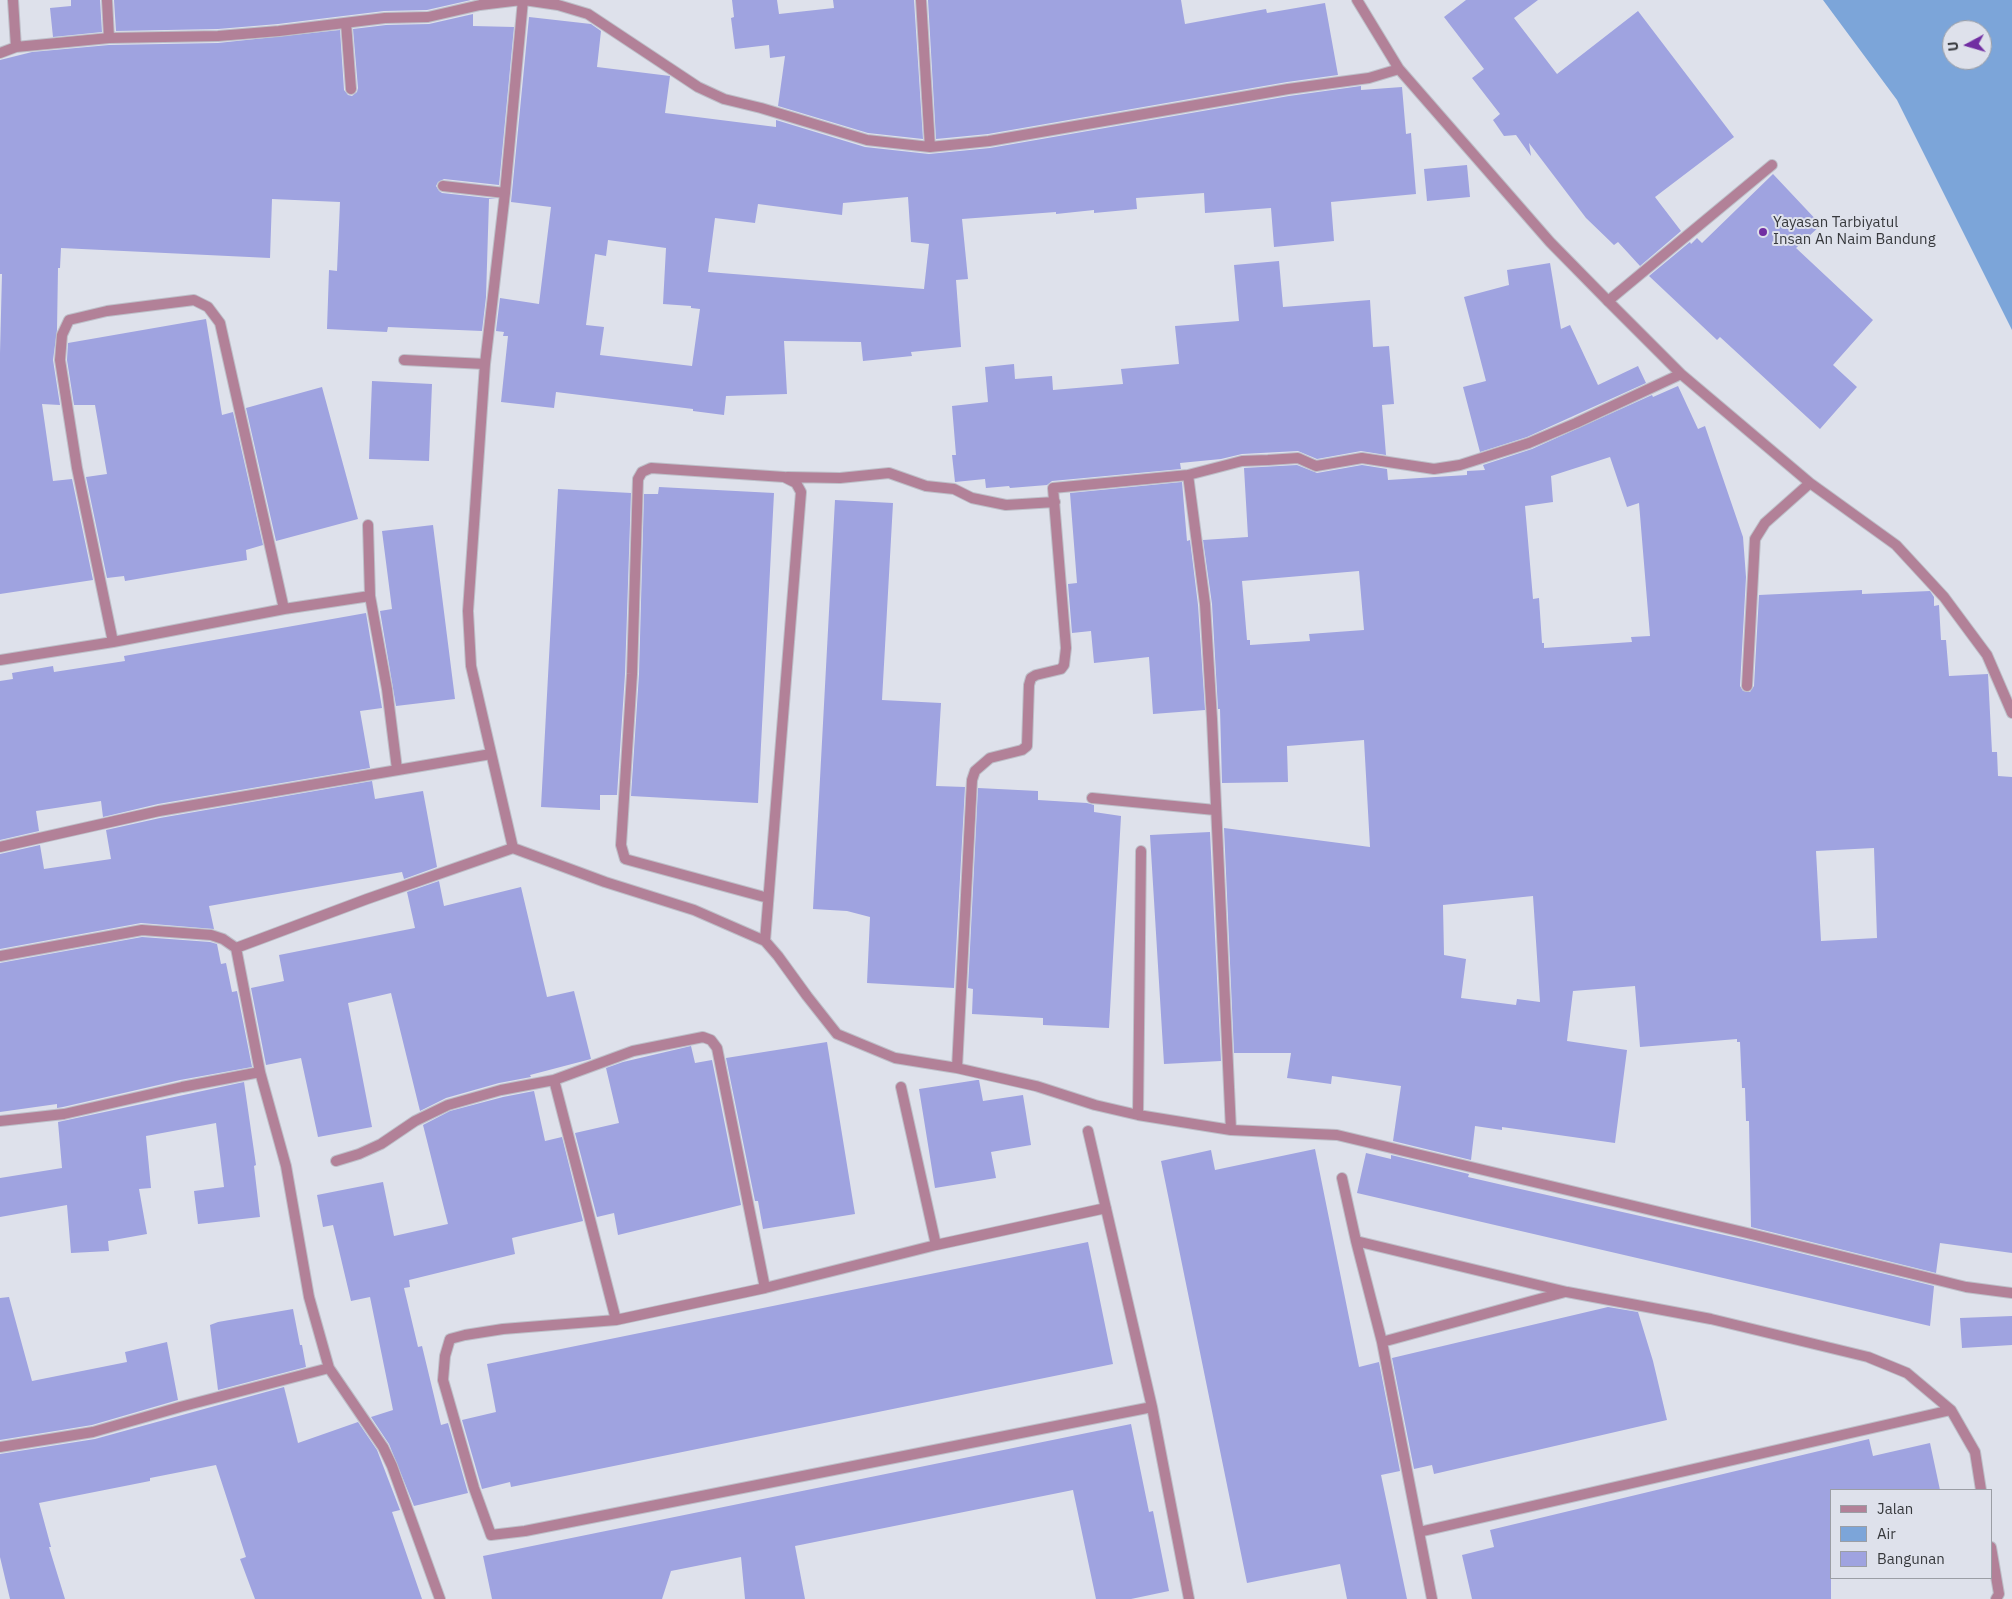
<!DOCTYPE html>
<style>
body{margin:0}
#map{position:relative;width:2012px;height:1599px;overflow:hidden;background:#dee1eb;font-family:"IBM Plex Sans",sans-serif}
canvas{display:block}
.legend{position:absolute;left:1830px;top:1489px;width:162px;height:90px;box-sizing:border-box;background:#dee1eb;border:1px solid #9b9ea5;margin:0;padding:6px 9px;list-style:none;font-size:15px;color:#37393d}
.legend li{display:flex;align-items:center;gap:10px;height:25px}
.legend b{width:25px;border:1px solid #9b9ea5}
.north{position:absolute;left:1942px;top:20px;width:50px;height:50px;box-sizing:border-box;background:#dee1eb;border:1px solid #9b9ea5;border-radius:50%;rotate:264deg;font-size:14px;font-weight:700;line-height:20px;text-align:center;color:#37393d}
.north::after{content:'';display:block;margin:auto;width:18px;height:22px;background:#712ea2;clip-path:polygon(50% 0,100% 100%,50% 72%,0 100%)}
</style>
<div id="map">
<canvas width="2012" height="1599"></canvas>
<ul class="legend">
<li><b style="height:6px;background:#b28198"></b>Jalan</li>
<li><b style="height:14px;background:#7ca5d9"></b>Air</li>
<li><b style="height:14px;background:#9fa3e0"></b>Bangunan</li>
</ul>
<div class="north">U</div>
</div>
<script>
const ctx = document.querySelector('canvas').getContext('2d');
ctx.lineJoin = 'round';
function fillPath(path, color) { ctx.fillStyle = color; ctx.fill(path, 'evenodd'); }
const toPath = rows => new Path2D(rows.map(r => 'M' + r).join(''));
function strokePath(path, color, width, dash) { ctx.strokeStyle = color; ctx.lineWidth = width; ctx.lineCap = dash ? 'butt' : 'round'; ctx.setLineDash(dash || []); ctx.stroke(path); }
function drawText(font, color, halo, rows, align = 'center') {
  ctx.font = font + ' "IBM Plex Sans",sans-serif'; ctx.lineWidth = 4; ctx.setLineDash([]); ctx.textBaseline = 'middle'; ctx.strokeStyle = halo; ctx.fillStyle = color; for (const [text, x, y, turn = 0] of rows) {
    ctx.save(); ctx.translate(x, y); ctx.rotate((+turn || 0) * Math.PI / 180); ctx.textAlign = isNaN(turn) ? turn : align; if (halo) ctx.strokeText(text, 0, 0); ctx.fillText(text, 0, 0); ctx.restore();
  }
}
fillPath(toPath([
 [1823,0,2012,0,2012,330,1897,100],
 [1952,30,1982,30,1982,60,1952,60]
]), '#7ca5d9');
fillPath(toPath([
 [71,0,100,0,102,32,53,37,50,8,71,6],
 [114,0,471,0,427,10,384,11,278,24,218,29,116,31],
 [732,0,777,0,779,14,834,8,833,0,914,0,923,139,868,133,778,106,785,56,770,58,769,45,735,49,731,18,734,17],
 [928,0,1181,0,1185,24,1266,9,1267,13,1325,3,1338,75,1287,82,988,134,936,139],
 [1466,0,1538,0,1514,18,1557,74,1638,11,1734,137,1655,197,1681,231,1640,266,1618,242,1614,245,1586,218,1529,143,1531,156,1516,135,1504,136,1493,120,1500,114,1472,78,1484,69,1444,17],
 [473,14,473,26,514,27,499,185,444,179,438,182,436,186,439,191,442,193,497,199,489,199,486,297,482,331,388,327,387,332,327,329,329,270,337,271,340,202,272,199,270,258,61,248,60,268,58,268,57,330,53,360,60,405,42,404,53,481,72,479,93,580,0,594,0,353,2,274,0,274,0,60,32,52,109,45,218,43,340,30,344,90,348,95,352,96,357,92,358,88,353,29,386,25,429,24],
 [529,17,591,24,601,31,597,67,670,76,665,113,776,127,776,120,865,147,929,154,990,148,1289,96,1361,86,1361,90,1402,87,1406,134,1411,133,1416,194,1331,202,1334,241,1274,247,1271,208,1205,213,1204,193,1136,198,1137,209,1094,213,1094,210,1056,214,1056,212,962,219,968,279,956,280,961,347,911,352,912,356,863,361,861,342,784,341,787,394,726,396,724,415,693,411,693,409,556,392,554,408,501,402,508,336,503,336,504,332,496,331,500,298,539,304,551,207,511,202],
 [908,197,911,242,929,244,924,289,708,272,715,218,755,223,758,204,842,215,843,203],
 [608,240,666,248,663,304,691,306,691,308,700,309,692,366,600,355,604,327,586,325,595,254,606,256],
 [1467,165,1470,197,1427,201,1424,169],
 [1773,174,1821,225,1796,248,1873,320,1833,365,1857,387,1820,429,1720,337,1717,340,1649,276,1690,242,1691,244,1697,238,1702,243],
 [1279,261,1283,307,1370,300,1373,347,1389,346,1394,404,1382,405,1386,455,1361,451,1317,459,1298,451,1242,454,1221,459,1180,463,1181,469,1052,481,1047,485,1010,488,1009,486,986,488,985,479,955,482,952,455,956,455,952,406,988,402,985,367,1014,364,1015,379,1052,376,1053,390,1123,384,1121,369,1179,364,1175,326,1239,321,1234,265],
 [1550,263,1561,329,1570,325,1598,385,1638,366,1646,383,1527,437,1480,452,1463,387,1486,381,1464,297,1509,285,1507,270],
 [206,319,222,415,233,412,263,545,246,550,247,560,125,581,124,576,107,578,86,477,107,474,95,405,74,405,67,360,68,343],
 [372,381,432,384,429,461,369,459],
 [1678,386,1698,429,1705,426,1743,537,1746,577,1740,686,1743,691,1750,692,1754,686,1759,595,1862,590,1862,594,1930,591,1934,597,1934,606,1939,605,1941,640,1946,640,1949,676,1988,674,1992,752,1997,752,1998,776,2012,777,2012,1253,1940,1243,1936,1273,1751,1227,1749,1121,1746,1121,1745,1088,1742,1088,1740,1042,1737,1042,1737,1039,1640,1047,1635,986,1573,991,1567,1041,1627,1050,1615,1143,1502,1127,1502,1130,1475,1126,1471,1160,1393,1141,1401,1086,1332,1076,1331,1084,1287,1078,1291,1053,1234,1053,1224,828,1370,847,1364,740,1287,746,1288,782,1222,783,1220,709,1218,709,1212,604,1203,540,1248,537,1244,468,1297,465,1317,473,1362,465,1387,469,1388,480,1467,475,1467,471,1485,470,1483,465,1532,449,1652,395,1653,397],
 [1610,457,1627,507,1639,503,1650,636,1631,637,1632,642,1544,648,1544,643,1542,643,1539,598,1533,599,1525,506,1553,502,1551,476],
 [1359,571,1364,630,1309,634,1310,641,1250,645,1250,640,1247,640,1242,581],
 [1874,848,1877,938,1821,941,1816,851],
 [1533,896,1540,1002,1517,999,1516,1005,1461,998,1466,959,1444,955,1443,905],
 [322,387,358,519,276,541,246,408],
 [1182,482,1187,541,1190,540,1198,605,1205,710,1153,714,1149,657,1094,663,1091,631,1072,633,1068,584,1077,583,1070,493],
 [659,487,774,493,758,803,631,796,639,674,644,494,658,494],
 [558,489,631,493,625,674,617,795,600,795,600,810,541,807],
 [835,500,893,503,882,700,941,703,936,786,965,787,954,988,867,983,870,917,847,911,813,909],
 [433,525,455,699,396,706,380,611,392,609,382,531],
 [366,613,382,708,360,711,370,768,158,804,103,817,101,801,36,811,39,831,0,840,0,681,13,679,12,673,53,666,54,672,125,661,124,656],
 [372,781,375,799,423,791,437,867,404,879,402,872,209,906,214,929,141,923,0,949,0,854,40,845,44,869,111,859,106,830,160,818],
 [978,788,1038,791,1038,800,1087,803,1094,805,1094,812,1121,816,1109,1028,1043,1025,1043,1018,972,1014,973,989,968,988],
 [1210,832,1221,1061,1164,1064,1150,835],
 [439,881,444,906,521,887,547,997,574,991,591,1059,530,1075,531,1077,499,1083,446,1098,420,1111,391,993,348,1003,372,1127,318,1137,301,1058,266,1065,251,988,284,981,279,955,415,928,407,892],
 [142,937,210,942,217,944,221,964,226,963,232,992,237,991,252,1067,180,1080,63,1107,57,1108,57,1104,0,1112,0,963],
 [827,1042,855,1214,763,1229,758,1201,755,1201,726,1058],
 [691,1046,695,1063,712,1060,741,1205,618,1235,614,1213,597,1217,575,1133,619,1123,606,1068,623,1062],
 [977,1080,979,1080,983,1101,1023,1095,1031,1145,991,1152,996,1178,935,1188,919,1089],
 [244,1082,256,1165,254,1166,260,1217,198,1224,194,1191,224,1187,216,1123,146,1136,151,1188,139,1189,147,1234,108,1241,109,1251,71,1253,67,1205,0,1217,0,1178,62,1168,58,1122],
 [534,1091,545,1141,562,1137,583,1221,512,1238,515,1254,409,1280,410,1287,404,1288,418,1347,422,1346,441,1425,448,1423,468,1493,414,1506,389,1444,371,1417,393,1410,370,1297,351,1301,333,1225,323,1227,317,1195,383,1182,394,1236,448,1224,423,1125,450,1111,503,1097],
 [1315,1149,1359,1367,1379,1362,1400,1471,1381,1475,1407,1599,1347,1599,1340,1564,1247,1583,1161,1161,1211,1150,1215,1170],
 [1366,1153,1391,1159,1391,1155,1469,1174,1468,1177,1507,1186,1751,1241,1934,1286,1930,1326,1357,1193],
 [1088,1242,1113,1364,511,1487,510,1482,482,1489,462,1420,496,1412,487,1364],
 [9,1297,32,1381,127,1362,125,1352,167,1342,178,1400,92,1425,0,1440,0,1298],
 [1608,1307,1638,1312,1653,1361,1667,1420,1434,1474,1432,1465,1414,1469,1392,1358],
 [293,1309,300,1345,302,1345,306,1367,218,1390,210,1325,218,1322],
 [2012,1316,2012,1345,1962,1348,1960,1318],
 [284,1387,298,1443,358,1422,377,1450,400,1510,392,1512,422,1599,255,1599,240,1559,246,1557,216,1465,150,1478,150,1481,39,1503,51,1547,49,1547,65,1599,10,1599,0,1557,0,1454,95,1439],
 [1131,1424,1149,1512,1153,1511,1169,1591,1131,1599,1096,1599,1073,1490,795,1546,805,1599,745,1599,741,1557,671,1571,662,1599,492,1599,483,1556],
 [1869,1439,1873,1456,1930,1443,1940,1490,1831,1490,1831,1599,1472,1599,1462,1555,1494,1547,1490,1530]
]), '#9fa3e0');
const service = toPath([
 [1608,301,1772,165]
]);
const minor = toPath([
 [13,0,16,47],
 [107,0,109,38],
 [524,0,558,5,588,14,698,87,724,99,761,108,867,140,930,147,989,141,1288,89,1369,78,1399,69],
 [921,0,930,147],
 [1357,0,1399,69,1550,242,1608,301,1681,374,1810,483,1896,545,1944,597,1987,655,2012,713],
 [346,23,351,89],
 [0,53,16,47,109,38,218,36,279,31,385,18,428,17,480,5,521,0],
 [443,186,505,193],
 [404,360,485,364],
 [1188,475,1205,604,1212,719,1231,1130],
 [787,477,840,478,889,473,926,486,954,489,972,498,1006,505,1055,502],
 [368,525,370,596],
 [113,642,77,468,60,360,62,335,69,320,107,311,194,300,208,307,220,323,284,609],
 [0,660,113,642,284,609,370,596,387,689,397,769],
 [1747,686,1755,539,1765,523,1810,483],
 [1092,798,1215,810],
 [0,847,159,811,491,754],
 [513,848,471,666,468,611,485,364,505,193,523,0],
 [765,941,801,492,796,483,784,477,651,468,642,472,638,479,632,674,621,845,625,859,768,898],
 [236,948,367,899,513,848,605,882,694,910,765,941,778,956,807,996,837,1034,895,1058,957,1068,1036,1086,1095,1105,1138,1115,1231,1130,1337,1135,1743,1232,1966,1287,2012,1293],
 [0,956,142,930,211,935,223,939,236,948,260,1072,286,1166,309,1297,329,1368,383,1447,392,1466,440,1599],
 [957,1068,972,780,975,771,990,758,1022,750,1027,746,1029,685,1031,678,1036,675,1061,669,1064,665,1066,648,1053,488,1188,475,1242,461,1268,460,1298,458,1316,466,1362,458,1434,469,1460,465,1529,443,1576,423,1681,374],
 [901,1087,936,1245],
 [1138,1115,1141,851],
 [0,1121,64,1114,182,1087,260,1072],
 [1088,1131,1152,1407,1189,1599],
 [336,1161,359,1154,381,1144,415,1121,448,1105,501,1090,554,1080],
 [1342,1178,1356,1241,1382,1342,1432,1599],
 [1106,1208,936,1245,765,1288,616,1320,503,1329,465,1335,450,1339,445,1356,443,1380,474,1488,491,1535,525,1531,1152,1407],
 [1356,1241,1567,1292,1711,1319,1868,1357,1907,1373,1951,1410,1975,1452,1981,1490],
 [616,1320,554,1080,633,1051,703,1037,711,1040,717,1048,765,1288],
 [1382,1342,1565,1292],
 [0,1447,93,1432,180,1407,329,1368],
 [1419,1532,1951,1410],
 [1991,1547,1999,1594,1996,1599]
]);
strokePath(service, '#bdbfc8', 12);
strokePath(minor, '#bdbfc8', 12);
strokePath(service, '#b28198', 10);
strokePath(minor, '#b28198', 10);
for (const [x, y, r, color] of [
 [1763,232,5,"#712ea2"]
]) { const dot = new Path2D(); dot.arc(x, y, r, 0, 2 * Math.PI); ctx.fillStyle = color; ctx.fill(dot); strokePath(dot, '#dee1eb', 2); }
drawText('15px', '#37393d', '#dee1eb', [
 ["Yayasan Tarbiyatul",1773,223],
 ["Insan An Naim Bandung",1773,240]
], 'left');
</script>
